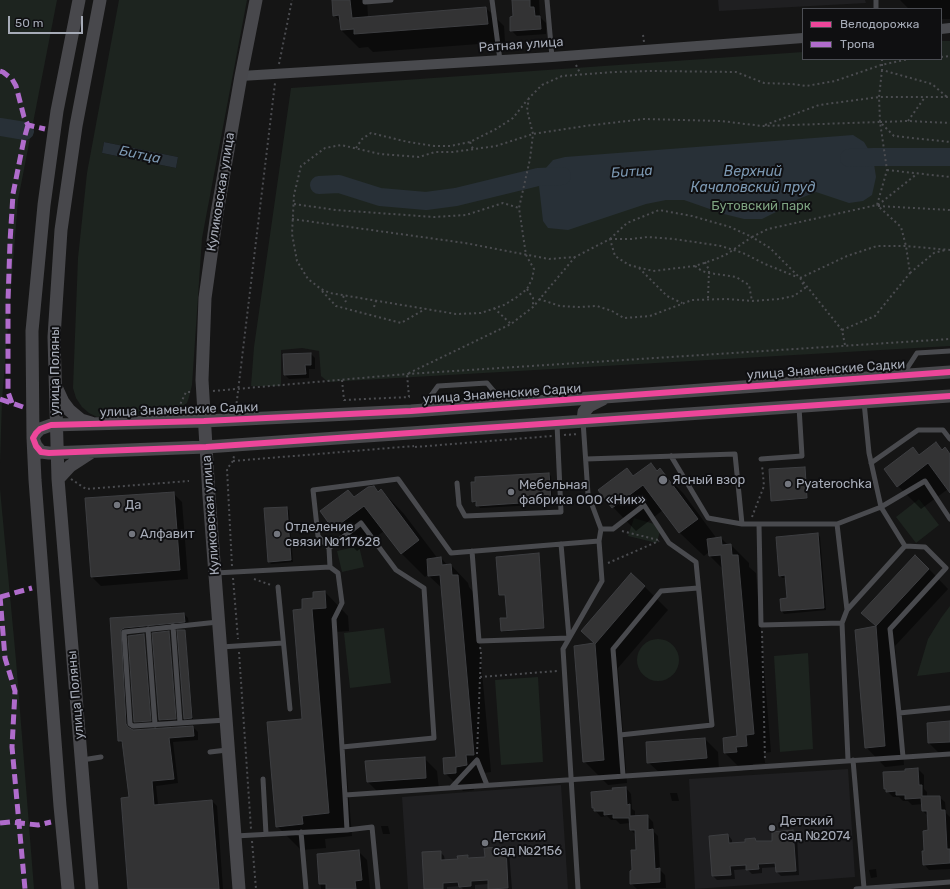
<!DOCTYPE html>
<meta charset="utf-8">
<style>
body{margin:0}
#map{position:relative;width:950px;height:889px;overflow:hidden;background:#151515;font-family:Rubik,sans-serif}
canvas{display:block}
.legend{position:absolute;left:802px;top:8px;width:140px;height:52px;box-sizing:border-box;background:#0f0f11;border:1px solid #4b4d53;margin:0;padding:5px 7px;list-style:none;font-size:12px;color:#a6abb7}
.legend li{display:flex;align-items:center;gap:8px;height:20px}
.legend b{width:20px;border:1px solid #4b4d53}
.scale{position:absolute;left:8px;top:16px;width:75px;height:18px;box-sizing:border-box;border:2px solid #a6abb7;border-top:0;padding-left:5px;font-size:12px;line-height:14px;white-space:nowrap;color:#a6abb7;-webkit-text-stroke:3px #0f0f11;paint-order:stroke}
</style>
<div id="map">
<canvas width="950" height="889"></canvas>
<ul class="legend">
<li><b style="height:5px;background:#ed469a"></b>Велодорожка</li>
<li><b style="height:5px;background:#b06ccc"></b>Тропа</li>
</ul>
<div class="scale">50 m</div>
</div>
<script>
const ctx = document.querySelector('canvas').getContext('2d');
ctx.lineJoin = 'round';
function fillPath(path, color) { ctx.fillStyle = color; ctx.fill(path, 'evenodd'); }
const toPath = rows => new Path2D(rows.map(r => 'M' + r).join(''));
function strokePath(path, color, width, dash) { ctx.strokeStyle = color; ctx.lineWidth = width; ctx.lineCap = dash ? 'butt' : 'round'; ctx.setLineDash(dash || []); ctx.stroke(path); }
function drawText(font, color, halo, rows, align = 'center') {
  ctx.font = font + ' Rubik,sans-serif'; ctx.lineWidth = 4; ctx.setLineDash([]); ctx.textBaseline = 'middle'; ctx.strokeStyle = halo; ctx.fillStyle = color; for (const [text, x, y, turn = 0] of rows) {
    ctx.save(); ctx.translate(x, y); ctx.rotate((+turn || 0) * Math.PI / 180); ctx.textAlign = isNaN(turn) ? turn : align; if (halo) ctx.strokeText(text, 0, 0); ctx.fillText(text, 0, 0); ctx.restore();
  }
}
fillPath(toPath([
 [718,0,865,0,866,3,719,11],
 [848,769,855,877,695,889,689,779],
 [561,785,568,889,408,889,402,797]
]), '#1f1f21');
fillPath(toPath([
 [0,0,57,0,18,200,2,400,0,463],
 [119,0,247,0,202,238,192,385,189,397,187,403,178,409,163,414,97,417,89,413,82,407,76,398,73,388,78,258,87,173],
 [104,142,178,157,176,168,102,153],
 [941,41,950,41,950,346,328,382,321,376,319,351,302,348,281,350,281,386,251,386,254,347,291,88,803,52,803,59,941,59],
 [0,489,16,660,34,889,0,889],
 [919,499,939,525,916,543,896,517],
 [634,518,661,526,657,543,628,536],
 [359,546,364,567,342,572,337,551],
 [950,606,950,672,917,676,928,639,941,618],
 [384,628,391,683,350,688,344,633],
 '637 660a21 21 0 1 1 42 0a21 21 0 1 1-42 0Z',
 [808,653,813,749,780,752,774,656],
 [538,677,543,762,501,765,495,680]
]), '#1d241f');
fillPath(toPath([
 [0,120,24,123,21,137,0,132],
 [853,135,864,142,873,157,876,177,872,195,863,201,849,203,816,192,789,203,776,212,762,219,744,219,724,214,684,200,666,200,646,204,568,230,548,228,543,221,538,177,553,160,565,157],
 [104,142,178,157,176,168,102,153]
]), '#283037');
fillPath(toPath([
 [333,0,367,0,368,17,486,8,504,26,505,42,373,52,368,47,359,48,341,30,341,22,334,15],
 [513,0,539,0,540,17,546,23,546,34,517,36,511,30,514,17],
 [900,0,950,0,950,19,941,19,941,9,909,9],
 [311,354,315,358,315,369,309,369,309,378,289,379,285,375],
 [936,443,943,450,945,449,950,453,950,491,948,489,921,509,898,486,912,448,920,455],
 [651,464,658,471,660,470,683,493,717,539,721,538,728,545,731,545,749,563,749,567,756,573,771,752,764,753,765,763,753,764,754,770,743,771,725,753,724,739,738,737,723,569,710,556,709,552,704,556,680,533,663,510,636,531,613,507,627,470,634,477],
 [804,468,807,499,773,501,772,500],
 [549,474,551,476,553,504,480,508,477,504,473,501],
 [374,487,379,492,381,490,404,514,438,559,441,558,448,566,451,565,468,583,469,587,475,594,491,772,484,773,484,782,473,784,474,790,463,791,445,773,457,758,443,589,429,576,429,574,425,577,402,554,384,531,357,551,334,528,355,498],
 [173,493,182,502,188,579,101,586,92,577],
 [286,508,289,510,293,562,271,564,269,562],
 [818,534,820,537,826,610,784,614,782,611,788,599,786,578,782,578,780,575],
 [538,554,545,628,503,632,502,631,508,619,506,596,500,595],
 [929,569,948,589,895,646,904,765,885,767,866,747,876,627,862,613],
 [644,586,668,610,618,668,627,783,608,785,584,761,595,643],
 [325,592,348,616,349,631,335,632,352,836,325,839,326,848,301,850,277,826,303,720,304,610,314,599],
 [184,614,188,618,189,626,128,632,125,635,130,730,133,731,193,727,198,732,198,740,173,742,178,783,156,786,158,805,212,801,217,806,223,889,129,889,130,798,124,745,119,741,111,619],
 [185,631,193,719,186,719,185,718],
 [169,632,176,720,161,721,160,720],
 [144,635,151,722,136,722,135,721],
 [950,722,950,756,942,756,929,743,928,724],
 [705,739,718,752,719,771,662,775,648,762],
 [424,758,437,771,439,790,381,795,368,782],
 [918,769,924,775,924,789,927,792,927,797,939,797,945,802,946,813,950,817,950,869,929,870,924,864,929,831,928,816,923,811,923,804,912,805,908,801,903,801,899,797,893,797,885,789,906,772],
 [626,788,631,794,632,809,635,811,635,816,647,816,653,822,654,832,658,836,660,870,665,875,666,888,637,889,631,883,637,851,636,835,631,830,630,823,620,824,616,820,611,820,607,816,601,817,593,808,614,791],
 [597,810,609,811,597,812],
 [670,793,677,793,679,801,672,801],
 [381,826,388,826,390,834,383,834],
 [793,831,797,836,799,875,781,876,777,872,777,867,762,868,762,873,752,874,747,869,734,870,735,879,717,880,713,876,728,835,732,840,732,844,746,843,755,839,758,842,773,842],
 [505,848,509,852,512,889,490,889,489,884,475,885,475,889,463,889,460,886,447,887,447,889,425,889,440,852,444,856,445,861,459,860,468,856,471,859,486,858],
 [358,851,367,860,370,889,321,889,318,855],
 [876,869,877,877,871,878,869,870]
]), '#0007');
strokePath(toPath([
 [0,127,25,131],
 [849,158,873,157,950,157],
 [319,185,339,184,380,197,426,201,456,197,538,177,562,176]
]), '#283037', 18);
const building = toPath([
 [332,0,350,0,352,18,486,7,488,24,354,34,354,29,341,30,339,15,333,16,332,0],
 [512,0,530,0,530,7,534,7,535,16,540,16,541,29,510,31,510,17,513,16,512,0],
 [311,353,311,365,305,365,306,374,284,375,283,354,311,353],
 [936,442,942,450,945,447,950,454,950,493,928,463,897,487,884,469,913,447,919,455,936,442],
 [651,463,657,471,660,468,698,519,679,533,643,485,612,508,598,490,627,468,633,476,651,463],
 [805,467,807,498,771,501,769,469,805,467],
 [549,473,551,501,476,506,476,501,472,502,471,482,475,482,475,477,549,473],
 [374,486,378,492,381,489,419,540,401,554,364,506,333,529,320,511,348,490,354,497,368,487,374,486],
 [174,492,180,570,91,577,85,498,174,492],
 [287,507,291,560,268,562,264,508,287,507],
 [818,533,824,608,781,611,780,599,787,598,785,575,779,576,776,537,818,533],
 [721,537,722,545,731,544,732,555,738,555,754,734,746,735,747,746,736,747,737,752,724,753,723,738,737,736,721,555,709,556,707,539,721,537],
 [539,553,544,628,501,631,500,618,507,618,505,595,499,595,496,557,539,553],
 [915,555,929,569,876,626,885,746,865,748,855,630,876,626,861,613,915,555],
 [441,557,442,565,451,564,452,575,458,575,474,755,466,755,467,765,456,767,456,773,444,774,443,758,456,757,440,575,428,576,427,559,441,557],
 [631,573,645,586,595,644,604,760,583,762,574,646,594,643,581,631,631,573],
 [325,591,326,608,312,609,329,813,302,816,303,824,276,827,267,722,302,719,293,610,302,609,302,599,313,598,313,592,325,591],
 [184,613,185,622,124,628,121,630,126,724,128,727,133,730,193,726,194,736,169,738,174,779,152,781,154,805,212,800,219,889,128,889,121,798,129,797,122,741,118,741,110,618,184,613],
 [177,630,185,630,192,718,184,719,177,630],
 [169,631,176,719,159,720,152,633,169,631],
 [144,634,151,721,134,722,128,636,144,634],
 [950,721,950,742,928,743,927,723,950,721],
 [705,738,707,758,647,763,646,742,705,738],
 [425,757,426,778,367,782,365,761,425,757],
 [918,768,919,785,922,785,922,796,940,796,941,810,945,810,947,849,950,849,950,863,923,865,922,851,924,851,923,831,928,830,927,811,922,811,921,798,905,799,905,795,896,795,896,791,886,792,886,789,884,789,883,772,905,771,905,769,918,768],
 [626,787,627,805,630,804,630,816,648,815,648,830,653,829,655,869,660,868,660,882,630,884,630,871,632,870,631,850,636,850,635,830,630,830,629,818,613,818,613,814,604,815,604,811,594,811,594,808,592,808,591,792,613,790,612,788,626,787],
 [793,830,796,871,776,872,775,863,758,864,759,869,746,870,746,865,730,866,731,875,712,876,709,836,728,834,729,843,745,842,745,839,755,838,756,841,772,841,772,832,793,830],
 [506,847,508,888,488,889,488,880,471,881,471,886,459,887,458,882,443,883,443,889,424,889,422,852,441,851,441,860,458,859,457,856,468,855,468,858,485,857,484,848,506,847],
 [359,850,362,880,355,881,356,889,326,889,326,884,319,884,317,854,359,850]
]);
fillPath(building, '#333334');
strokePath(building, '#3d3e41', 1);
strokePath(toPath([
 [643,35,644,42],
 [941,57,950,56],
 [882,59,882,70,932,84,947,97],
 [279,64,292,0],
 [576,65,581,75],
 [882,70,879,97,880,122,894,136,950,142],
 [908,121,925,97],
 [880,122,908,121,950,123],
 [765,125,819,105,879,97,947,97,950,96],
 [470,142,473,149],
 [356,148,362,139,371,133,408,142,434,146,450,146,470,142,496,129,513,118,528,99],
 [887,170,950,177],
 [294,204,336,210,434,217,466,215,503,203,519,208],
 [878,205,918,173],
 [878,206,950,210],
 [292,219,465,243,549,259,575,257,610,239,615,256,629,265,653,271,695,266,716,259,727,254,752,237,770,248,800,278,842,330,845,345],
 [610,239,627,223,659,210,692,216,730,227,752,237,768,229,877,205,887,170,880,122,762,126,721,121,644,119,585,126,533,134,496,146,453,152,435,152,419,157,380,154,341,145,325,148,301,166,294,195,292,234,297,261,308,279,321,289,330,293,456,314,481,313,504,305,517,297,527,289,532,279,534,269,526,255,519,208,530,159,533,134,527,110,529,98,542,85,562,76,614,72,651,71,736,72,764,83,792,84,806,86,835,81,881,65,909,59],
 [610,239,631,239,648,237,674,239,721,246,743,253,765,264,797,277],
 [705,262,709,270,708,298],
 [695,266,702,271,709,273,736,277,749,285,752,301],
 [639,268,667,296,682,303],
 [910,273,934,253,945,250],
 [800,278,847,256,877,246,906,246,950,250],
 [527,289,533,298,533,306],
 [322,291,336,306,401,323,425,309],
 [343,296,346,302],
 [539,299,560,306,578,307,597,306,612,311,624,318,650,316,692,300,727,299,752,301,779,299,794,296,805,288,802,282],
 [374,307,376,301],
 [494,308,511,324],
 [842,330,875,316,910,273,906,246,901,227,877,205],
 [342,380,344,400,409,397,407,374,511,324,533,307,575,257],
 [213,391,407,374,950,339],
 [236,408,275,83],
 [174,410,178,409,186,392,193,392],
 [564,435,578,434],
 [415,447,552,436],
 [233,461,414,446],
 [71,479,86,489,189,481],
 [752,517,764,486,762,465],
 [622,531,658,540],
 [608,563,659,541],
 [232,566,227,469,233,461,234,456],
 [233,578,238,639],
 [254,579,271,585],
 [762,631,765,761],
 [239,652,251,829],
 [480,677,557,671],
 [477,754,481,652,480,647],
 [252,841,256,889]
]), '#4b4c50', 2, [2, 3]);
strokePath(toPath([
 [365,0,365,2,391,0],
 [492,0,500,60],
 [547,0,552,57],
 [876,0,876,9],
 [904,373,917,353,950,351],
 [422,408,438,386,487,383,503,402],
 [583,421,588,494,601,529,613,529,644,505,669,543,696,562,712,725,620,735,623,775],
 [671,456,708,518,742,524],
 [586,459,735,454,742,524,837,524,881,507,869,453,864,402],
 [761,459,802,456,799,407],
 [871,463,918,430,943,430,950,439],
 [457,483,459,505,465,516,561,512,557,424],
 [759,524,761,625,842,623],
 [837,524,847,610],
 [329,548,361,523,396,570,424,588,434,738,342,747],
 [472,551,479,641,569,638,561,544],
 [215,573,330,567],
 [278,587,290,709],
 [218,622,124,632,130,724,133,726,226,720],
 [173,626,180,723],
 [148,629,155,725],
 [221,647,283,643],
 [899,713,890,629,946,568,925,547,905,546,881,507,925,481,950,519],
 [620,735,613,649,661,591,698,588],
 [210,752,227,750],
 [903,757,899,713,950,708],
 [82,760,101,757],
 [848,760,842,623,847,610,905,546],
 [853,760,864,888],
 [263,779,266,834],
 [452,787,477,760,487,785],
 [345,795,334,619,342,603,338,573,330,567,329,548,318,536,313,490,398,479,451,553,599,541],
 [347,830,372,827,378,889],
 [301,832,306,889],
 [235,836,347,830,345,795,950,754],
 [578,889,563,649,602,581,599,541,601,529],
 [856,889,950,882]
]), '#494a4e', 5);
strokePath(toPath([
 [941,29,950,28],
 [241,76,552,57,803,38]
]), '#494a4e', 10);
strokePath(toPath([
 [950,372,411,411,204,421,51,425,40,429,36,433,33,438,36,446,41,452,49,453,206,447,950,396],
 [57,389,63,402,69,410,81,420,91,423],
 [583,421,584,412,589,406,603,399],
 [58,479,70,466,90,453],
 [68,889,60,806,35,480,33,438,32,331,44,205,57,111,79,0],
 [92,889,58,479,54,337,61,230,76,126,100,0],
 [239,889,209,496,202,380,205,298,217,213,241,76,256,0]
]), '#48484c', 13);
strokePath(toPath([
 [0,71,3,72,12,79,16,86,24,117,28,125,45,129],
 [0,399,23,407],
 [12,403,8,392,8,301,10,242,13,194,24,139,28,125],
 [0,596,5,658,15,691,12,747,25,889],
 [0,597,32,588],
 [0,823,10,822,38,825,51,822]
]), '#b06ccc', 5, [10, 5]);
strokePath(toPath([
 [950,372,411,411,204,421,51,425,40,429,36,433,33,438,36,446,41,452,49,453,206,447,950,396]
]), '#ed469a', 6);
for (const [x, y, r, color] of [
 [663,480,5,"#73767e"],
 [788,484,4,"#73767e"],
 [511,492,4,"#73767e"],
 [117,505,4,"#73767e"],
 [132,534,4,"#73767e"],
 [277,534,4,"#73767e"],
 [772,828,4,"#73767e"],
 [485,843,4,"#73767e"]
]) { const dot = new Path2D(); dot.arc(x, y, r, 0, 2 * Math.PI); ctx.fillStyle = color; ctx.fill(dot); strokePath(dot, '#0f0f11', 1.5); }
drawText('13px', '#a6abb7', '#0f0f11', [
 ["Ратная улица",521,45,-4],
 ["Куликовская улица",221,192,-81],
 ["улица Знаменские Садки",826,370,-4],
 ["улица Поляны",55,371,-90],
 ["улица Знаменские Садки",502,394,-4],
 ["улица Знаменские Садки",179,410,-2],
 ["Куликовская улица",211,515,-94],
 ["улица Поляны",76,695,-95]
]);
drawText('13px', '#7da280', '#0f0f11', [
 ["Бутовский парк",761,206]
]);
drawText('13px', '#a6abb7', '#0f0f11', [
 ["Ясный взор",672,480],
 ["Pyaterochka",796,484],
 ["Мебельная",519,485],
 ["фабрика ООО «Ник»",519,500],
 ["Да",125,505],
 ["Отделение",285,527],
 ["связи №117628",285,542],
 ["Алфавит",140,534],
 ["Детский",780,821],
 ["сад №2074",780,836],
 ["Детский",493,836],
 ["сад №2156",493,851]
], 'left');
drawText('italic 14px', '#7c98b2', '#0f0f11', [
 ["Битца",140,155,12],
 ["Битца",632,172,-4],
 ["Верхний",753,172],
 ["Качаловский пруд",753,188]
]);
</script>
